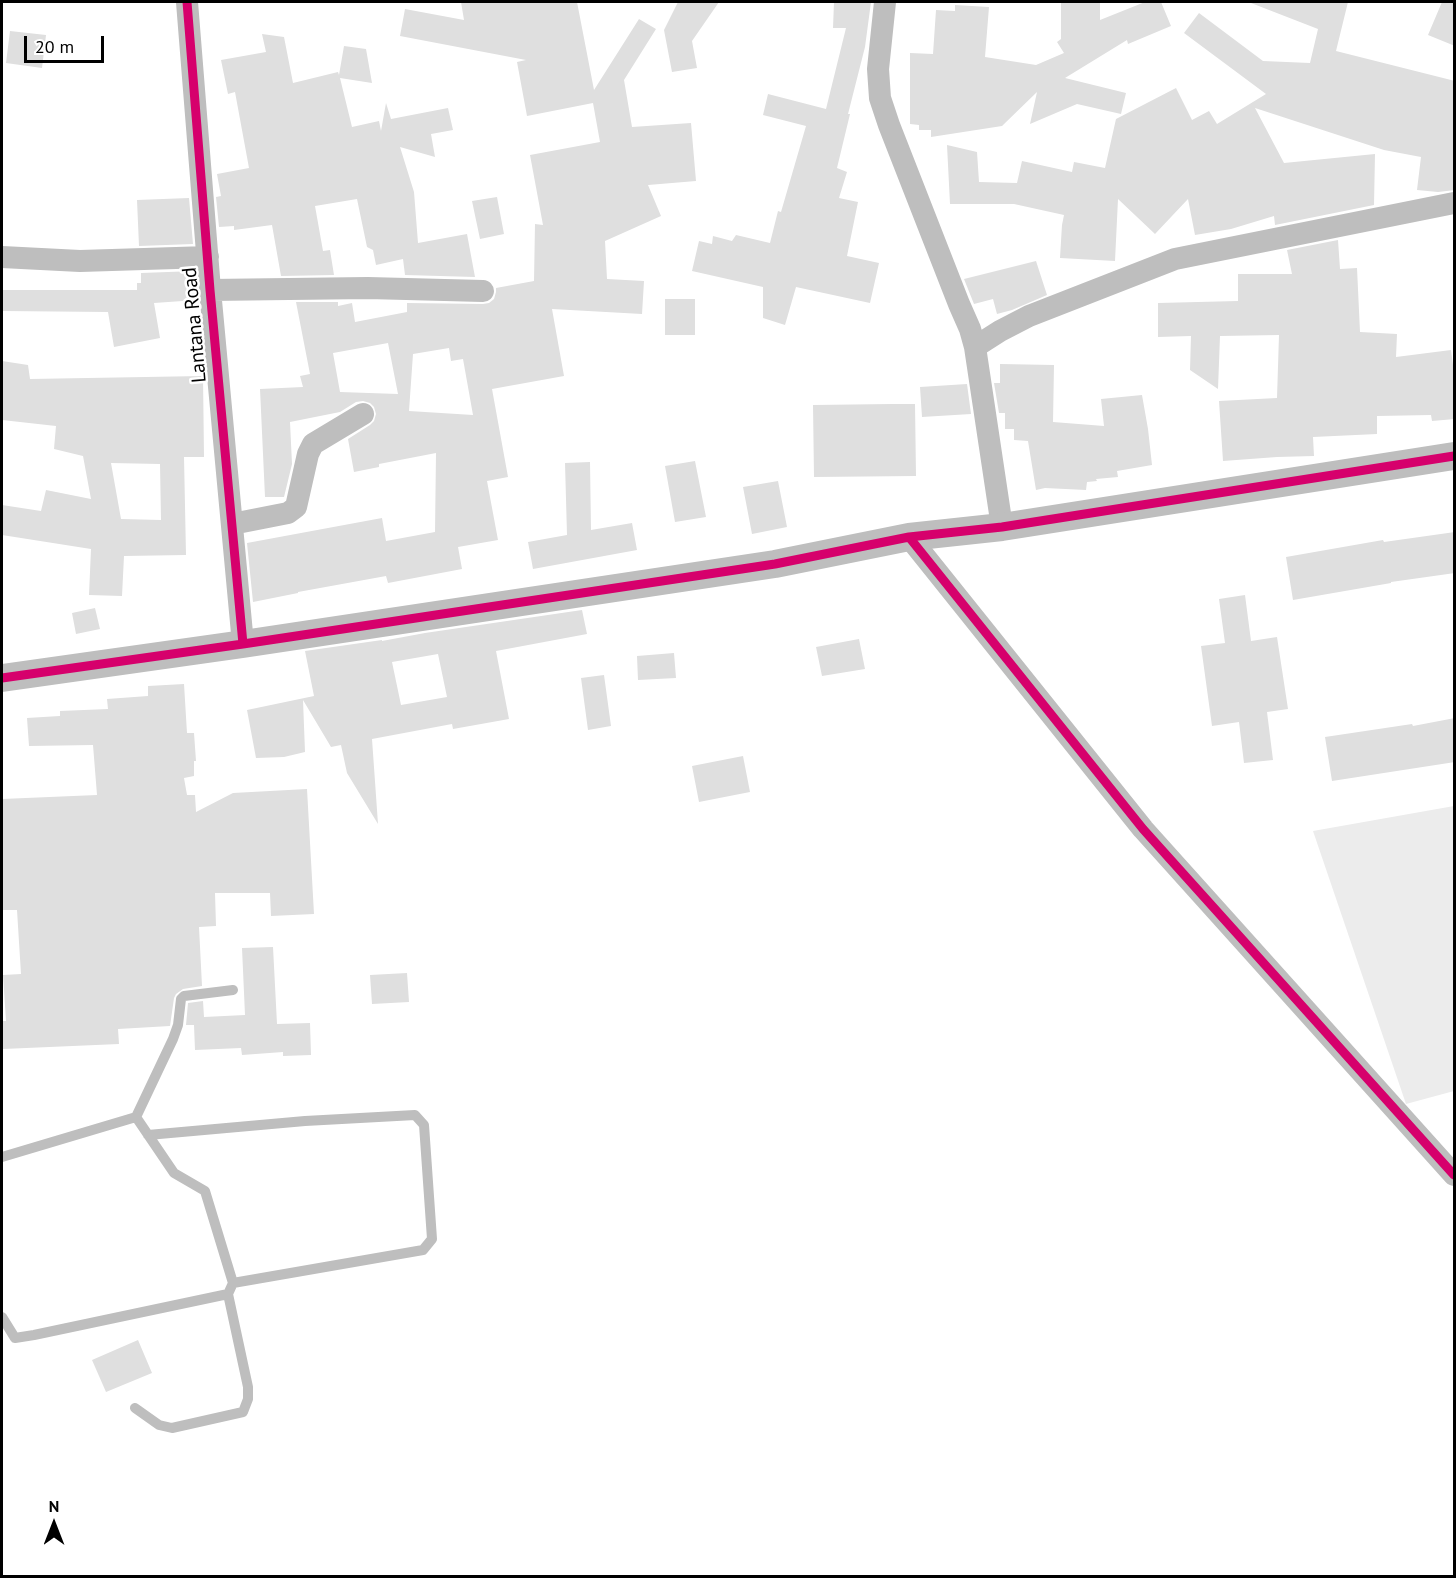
<!DOCTYPE html>
<style>
body{margin:0}
#map{position:relative;width:1456px;height:1578px;overflow:hidden;background:#fff;font-family:"PT Sans",sans-serif}
canvas{display:block}
.frame{position:absolute;inset:0;border:3px solid #000;pointer-events:none}
.north{position:absolute;left:24px;top:1494px;width:60px;height:60px;-webkit-text-stroke:4px #fff;paint-order:stroke;rotate:0deg;font-size:16px;font-weight:700;line-height:24px;text-align:center;color:#000}
.north::after{content:'';display:block;margin:auto;width:21px;height:27px;background:#000;clip-path:polygon(50% 0,100% 100%,50% 72%,0 100%)}
.scale{position:absolute;left:24px;top:36px;width:80px;height:27px;box-sizing:border-box;border:3px solid #000;border-top:0;padding-left:8px;font-size:18px;line-height:21px;white-space:nowrap;color:#000;-webkit-text-stroke:4px #fff;paint-order:stroke}
</style>
<div id="map">
<canvas width="1456" height="1578"></canvas>
<div class="frame"></div>
<div class="north">N</div>
<div class="scale">20 m</div>
</div>
<script>
const ctx = document.querySelector('canvas').getContext('2d');
ctx.lineJoin = 'round';
function fillPath(path, color) { ctx.fillStyle = color; ctx.fill(path, 'evenodd'); }
const toPath = rows => new Path2D(rows.map(r => 'M' + r).join(''));
function strokePath(path, color, width, dash) { ctx.strokeStyle = color; ctx.lineWidth = width; ctx.lineCap = dash ? 'butt' : 'round'; ctx.setLineDash(dash || []); ctx.stroke(path); }
function drawText(font, color, halo, rows, align = 'center') {
  ctx.font = font + ' "PT Sans",sans-serif'; ctx.lineWidth = 5; ctx.setLineDash([]); ctx.textBaseline = 'middle'; ctx.strokeStyle = halo; ctx.fillStyle = color; for (const [text, x, y, turn = 0] of rows) {
    ctx.save(); ctx.translate(x, y); ctx.rotate((+turn || 0) * Math.PI / 180); ctx.textAlign = isNaN(turn) ? turn : align; if (halo) ctx.strokeText(text, 0, 0); ctx.fillText(text, 0, 0); ctx.restore();
  }
}
fillPath(toPath([
 [1454,806,1454,1091,1406,1104,1313,831]
]), '#ececec');
fillPath(toPath([
 [461,2,577,2,594,90,639,19,656,29,624,80,632,127,691,123,696,181,648,185,661,216,605,241,607,279,644,281,642,314,552,309,564,376,492,389,508,477,487,481,498,540,458,547,462,569,388,583,386,576,298,592,298,593,253,602,247,543,382,518,386,541,435,532,436,453,379,464,379,467,354,472,348,439,370,425,374,421,376,414,374,407,370,403,363,401,356,402,340,412,290,422,292,464,284,497,265,497,260,389,303,387,300,376,310,374,296,302,338,302,338,306,352,303,355,322,407,312,407,303,483,304,489,303,494,299,496,292,496,288,534,281,535,224,543,225,530,155,600,142,593,103,527,116,517,62,526,60,400,36,405,9,464,20],
 [388,343,398,394,340,392,333,353],
 [449,348,451,361,463,359,473,415,409,411,413,354],
 [678,2,719,2,692,41,697,68,672,72,664,30],
 [834,2,871,2,865,47,848,114,850,114,837,168,847,172,839,198,858,202,847,256,879,263,870,303,796,287,785,325,763,318,763,287,692,271,699,241,712,244,713,236,732,241,736,235,770,243,778,211,781,212,806,126,763,115,768,94,826,109,846,28,833,28],
 [1061,2,1100,2,1100,20,1145,2,1161,2,1171,26,1128,44,1127,40,1065,78,1126,93,1121,114,1077,104,1030,124,1037,92,1002,126,931,137,931,130,919,130,919,125,910,124,910,53,933,54,936,10,955,11,955,5,989,7,985,57,1036,65,1064,53,1057,42,1061,39],
 [1252,2,1348,2,1336,51,1455,81,1455,190,1438,192,1417,190,1421,157,1384,150,1255,108,1284,163,1375,154,1374,205,1275,225,1274,216,1231,229,1195,235,1188,199,1155,234,1118,199,1115,261,1060,258,1062,225,1064,215,1014,204,950,204,947,145,977,152,979,182,1017,183,1022,161,1072,172,1074,162,1105,168,1116,119,1176,88,1192,120,1209,111,1217,124,1266,94,1184,33,1199,13,1263,61,1310,63,1318,29,1251,3],
 [1442,2,1455,2,1455,46,1428,35],
 [10,31,46,35,42,68,6,63],
 [262,34,284,37,293,83,338,72,339,75,344,46,366,49,372,83,340,78,352,127,379,121,381,131,386,103,391,119,448,108,453,130,431,134,435,157,400,147,414,192,418,243,467,234,475,277,405,275,403,259,376,265,373,250,367,247,357,199,315,206,323,251,330,250,334,275,281,276,272,225,234,230,234,226,219,227,216,197,221,196,217,174,249,168,235,92,228,94,221,60,266,52],
 [497,197,504,234,480,239,472,201],
 [189,198,193,244,139,246,137,200],
 [1338,240,1340,269,1357,268,1360,332,1397,334,1396,357,1451,350,1455,380,1455,419,1432,421,1431,415,1377,416,1377,434,1313,437,1314,456,1277,457,1223,461,1219,401,1277,398,1279,335,1220,336,1218,389,1190,370,1191,336,1158,337,1158,303,1238,301,1238,274,1292,274,1287,250],
 [1036,261,1047,295,1012,310,997,314,993,299,974,304,964,279],
 [195,271,197,300,154,303,160,338,114,347,108,312,2,311,2,290,137,290,137,283,141,283,141,273],
 [665,299,695,299,695,335,665,335],
 [2,361,28,365,30,379,203,376,204,457,184,457,186,555,124,556,122,596,89,595,91,549,2,535,2,505,41,511,46,490,91,499,83,456,54,449,56,426,2,420],
 [111,463,160,464,161,520,121,519],
 [1000,364,1054,365,1053,422,1104,426,1101,399,1142,395,1148,429,1152,465,1117,471,1118,477,1096,479,1097,481,1087,482,1086,490,1045,488,1036,490,1028,441,1014,440,1014,429,1005,429,1005,413,999,413,994,383,1000,383],
 [967,384,971,414,922,417,920,387],
 [892,404,915,404,916,476,814,477,813,405],
 [695,461,706,517,675,522,665,466],
 [590,462,591,530,632,523,637,550,533,569,528,542,567,535,565,463],
 [778,481,787,527,752,534,743,487],
 [1455,532,1455,573,1391,582,1391,583,1293,600,1286,557,1383,540,1384,542],
 [1245,595,1251,641,1277,637,1288,709,1267,712,1273,760,1244,763,1239,722,1212,726,1201,646,1225,643,1219,599],
 [95,608,100,629,76,634,72,613],
 [582,610,587,634,496,651,509,719,453,729,452,724,372,739,378,824,347,773,341,745,331,747,303,700,305,752,284,757,256,758,247,710,314,696,305,651,382,640,382,641,425,633],
 [438,654,447,697,401,705,392,662],
 [859,639,865,669,822,676,816,647],
 [674,653,676,678,638,680,637,656],
 [604,675,611,726,588,730,581,678],
 [184,684,187,733,194,733,196,761,194,761,194,776,184,778,187,795,195,795,196,812,233,793,307,789,314,914,271,916,270,893,215,893,216,926,199,927,202,986,183,989,176,994,174,998,170,1026,118,1029,119,1044,3,1049,2,1021,6,1021,3,975,21,974,17,910,2,910,2,799,97,795,93,745,29,746,27,718,60,716,60,711,108,709,107,699,148,696,148,686],
 [1455,718,1455,762,1332,781,1325,737,1412,724,1413,726],
 [743,756,750,792,699,802,692,766],
 [273,947,277,1024,310,1023,311,1055,283,1056,283,1052,242,1055,241,1048,195,1050,194,1025,186,1025,188,1003,203,1001,204,1017,245,1015,242,948],
 [407,973,409,1002,372,1004,370,975],
 [138,1340,152,1373,106,1392,92,1360]
]), '#dfdfdf');
strokePath(toPath([
 [148,1135,305,1121,415,1115,424,1125,432,1239,423,1250,233,1283],
 [2,1157,136,1117,173,1039,178,1025,181,999,184,996,233,990],
 [2,1317,15,1338,34,1335,228,1294,233,1283,205,1191,174,1173,136,1117],
 [135,1408,159,1425,172,1428,243,1412,248,1399,248,1387,228,1294]
]), '#bebebe', 10);
strokePath(toPath([
 [187,2,210,290,243,644],
 [885,2,878,69,880,98,889,125,959,304,970,329,975,347,1002,527],
 [2,257,80,261,208,257],
 [210,290,368,288,483,291],
 [975,347,1000,331,1029,316,1175,259,1454,203],
 [232,524,288,513,296,507,308,454,313,444,363,414],
 [909,537,1143,829,1454,1175]
]), '#bebebe', 22);
strokePath(toPath([
 [2,678,243,644,775,564,909,537,1002,527,1454,456]
]), '#bebebe', 28);
strokePath(toPath([
 [187,2,210,290,243,644],
 [909,537,1143,829,1454,1175],
 [2,678,243,644,775,564,909,537,1002,527,1454,456]
]), '#d6006c', 9);
drawText('20px', '#000', '#fff', [
 ["Lantana Road",195,325,-95]
]);
</script>
